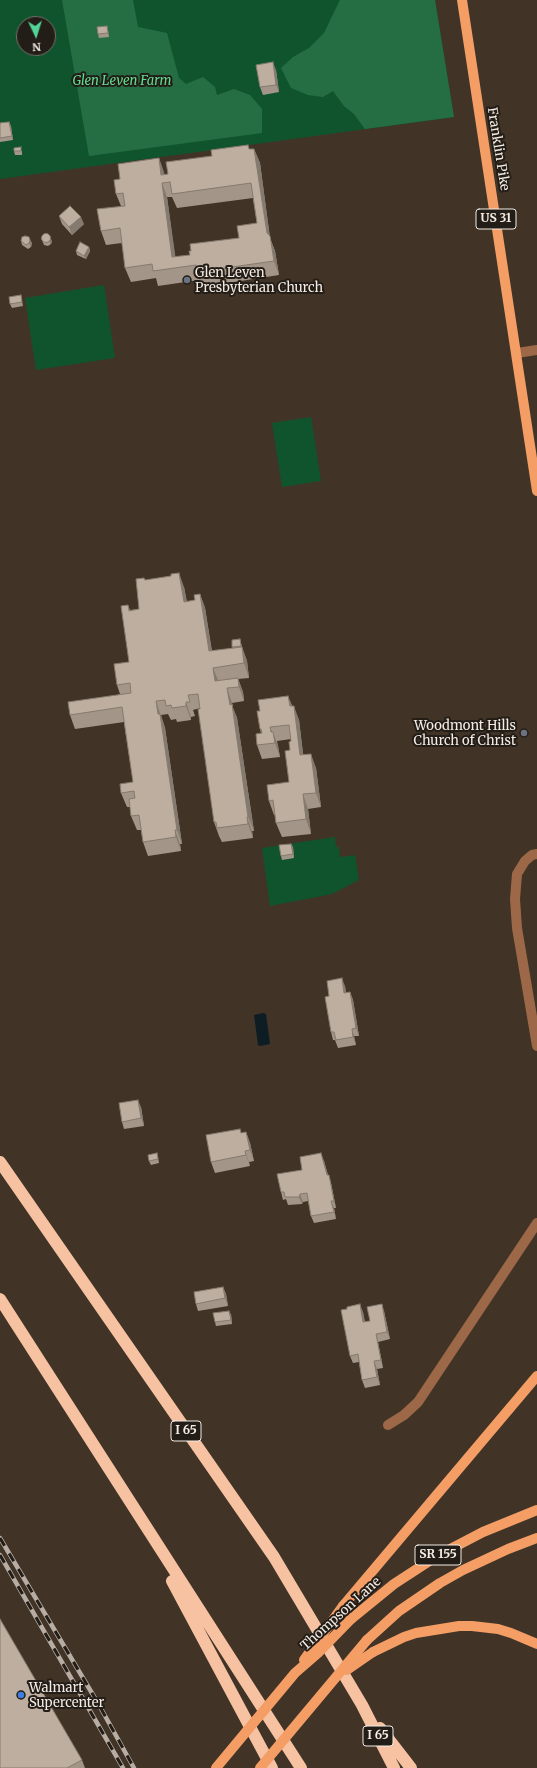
<!DOCTYPE html>
<style>
body{margin:0}
#map{position:relative;width:537px;height:1768px;overflow:hidden;background:#413427;font-family:Merriweather,serif}
canvas{display:block}
.north{position:absolute;left:16px;top:16px;width:40px;height:40px;box-sizing:border-box;background:#231d17;border:1px solid #776f69;border-radius:50%;rotate:176deg;font-size:11px;font-weight:700;line-height:16px;text-align:center;color:#f4ebe3}
.north::after{content:'';display:block;margin:auto;width:14px;height:18px;background:#54d396;clip-path:polygon(50% 0,100% 100%,50% 72%,0 100%)}
</style>
<div id="map">
<canvas width="537" height="1768"></canvas>
<div class="north">N</div>
</div>
<script>
const ctx = document.querySelector('canvas').getContext('2d');
ctx.lineJoin = 'round';
function fillPath(path, color) { ctx.fillStyle = color; ctx.fill(path, 'evenodd'); }
const toPath = rows => new Path2D(rows.map(r => 'M' + r).join(''));
function strokePath(path, color, width, dash) { ctx.strokeStyle = color; ctx.lineWidth = width; ctx.lineCap = dash ? 'butt' : 'round'; ctx.setLineDash(dash || []); ctx.stroke(path); }
function drawText(font, color, halo, rows, align = 'center') {
  ctx.font = font + ' Merriweather,serif'; ctx.lineWidth = 4; ctx.setLineDash([]); ctx.textBaseline = 'middle'; ctx.strokeStyle = halo; ctx.fillStyle = color; for (const [text, x, y, turn = 0] of rows) {
    ctx.save(); ctx.translate(x, y); ctx.rotate((+turn || 0) * Math.PI / 180); ctx.textAlign = isNaN(turn) ? turn : align; if (halo) ctx.strokeText(text, 0, 0); ctx.fillText(text, 0, 0); ctx.restore();
  }
}
fillPath(toPath([
 [0,0,435,0,454,117,0,179],
 [24,24,48,24,48,48,24,48],
 [104,285,115,358,36,370,25,298],
 [311,417,321,481,282,487,272,423],
 [335,837,336,847,339,847,340,857,355,855,359,880,332,894,270,906,262,848]
]), '#10542e');
fillPath(toPath([
 [62,0,133,0,138,27,167,33,179,78,186,84,203,77,215,87,217,95,234,89,250,95,262,109,262,133,89,156],
 [340,0,435,0,454,117,365,129,354,114,344,106,333,91,323,97,308,95,291,88,281,68,293,57,309,48,324,33]
]), '#256e43');
fillPath(toPath([
 [263,1013,266,1014,270,1044,260,1046,258,1045,254,1015]
]), '#0d1d23');
strokePath(toPath([
 [517,353,537,350],
 [537,854,532,855,525,861,517,874,515,899,517,928,537,1046],
 [388,1425,404,1415,418,1402,537,1223]
]), '#9d6847', 10);
strokePath(toPath([
 [462,0,537,491],
 [343,1606,537,1376],
 [351,1619,394,1584,437,1556,483,1532,537,1510],
 [367,1640,399,1611,440,1583,463,1570,508,1549,537,1538],
 [373,1652,404,1637,416,1633,459,1626,472,1626,498,1629,511,1633,537,1644]
]), '#f49e66', 10);
strokePath(toPath([
 [0,1162,274,1557,362,1705,394,1768],
 [0,1299,301,1768],
 [172,1581,272,1768],
 [380,1728,411,1768]
]), '#f6c2a2', 12);
const rail = toPath([
 [0,1538,99,1705,134,1768],
 [0,1555,123,1768]
]);
strokePath(rail, '#b8ada4', 4.5);
strokePath(rail, '#231d17', 3, [9]);
strokePath(toPath([
 [304,1660,343,1606],
 [347,1670,373,1652],
 [216,1768,295,1673,318,1653,351,1619],
 [260,1768,367,1640]
]), '#f49e66', 10);
fillPath(toPath([
 [108,30,109,37,99,38,98,34],
 [276,70,279,92,263,95,260,87],
 [9,122,11,126,13,140,0,142,0,123],
 [254,149,260,163,270,238,275,251,279,275,202,287,199,280,158,286,156,278,131,282,125,268,122,243,106,245,101,231,121,206,116,194,120,179,159,158,164,175,168,174,212,156],
 [167,197,172,197,177,208,253,198,257,223,239,238,191,251,190,255,175,257],
 [14,151,22,151,22,155,15,155],
 [59,216,84,224,72,235,62,224],
 [41,238,52,241,51,244,48,246,44,245],
 [30,240,32,243,31,247,28,249,22,245,21,241],
 [89,247,90,251,86,259,77,255,76,251],
 [21,295,23,306,12,308,10,304],
 [145,580,184,587,187,602,195,600,200,594,205,608,212,651,233,648,232,647,240,639,242,647,247,661,249,678,238,679,243,692,244,701,232,703,233,708,237,718,254,831,252,831,253,838,222,842,219,836,214,822,200,708,193,710,195,716,191,717,191,720,177,722,176,719,171,720,168,714,161,715,165,728,182,844,180,844,181,851,148,856,143,842,141,830,137,830,131,816,130,807,127,807,121,793,133,782,124,722,75,729,70,715,120,694,117,685,129,662,128,605,130,610,139,609],
 [288,696,292,706,299,720,303,754,316,768,321,807,308,809,311,834,282,837,276,823,275,815,274,815,269,801,289,782,291,739,277,741,278,746,280,757,262,759,257,745,261,733,260,729,260,711],
 [291,844,293,847,294,858,282,860,281,856],
 [345,986,346,993,350,992,353,1000,359,1036,354,1036,356,1045,338,1048,335,1040,333,1040,331,1032,329,996],
 [141,1107,144,1126,124,1129,122,1122],
 [246,1132,250,1143,254,1161,249,1162,250,1166,215,1173,211,1162],
 [157,1153,158,1157,159,1163,151,1165,149,1161],
 [324,1161,328,1175,331,1183,336,1208,334,1208,336,1219,314,1223,311,1216,308,1201,303,1202,302,1204,288,1205,286,1199,283,1200,281,1192,302,1170],
 [223,1287,226,1294,228,1306,198,1311,196,1304],
 [384,1311,390,1339,378,1342,383,1368,377,1369,380,1385,365,1388,362,1380,359,1362,353,1363,350,1356,363,1312,365,1322,370,1321],
 [231,1314,232,1324,216,1326,215,1322],
 [82,1760,85,1768,0,1768]
]), '#a39689');
fillPath(toPath([
 [273,62,276,70,279,92,276,85],
 [9,122,11,126,13,140,12,136],
 [254,149,260,163,270,238,275,251,279,275,274,261,267,233],
 [159,158,164,172,166,183,161,175],
 [162,183,167,197,177,268,172,257],
 [81,217,84,224,72,235,69,227],
 [50,237,52,241,51,244,49,241],
 [30,240,32,243,31,247,29,243],
 [89,247,90,251,86,259,84,256],
 [179,573,184,587,189,616,184,602],
 [200,594,205,608,214,666,209,651],
 [240,639,242,647,247,661,249,678,244,663],
 [213,668,219,682,215,681],
 [238,678,243,692,244,701,239,687],
 [227,688,232,703,233,708,237,718,254,831,248,817],
 [288,696,294,710,290,706],
 [156,701,165,728,182,844,177,830],
 [186,702,191,717,191,720,186,706],
 [294,706,299,720,305,769,300,755],
 [270,727,274,737,273,732,278,746,280,757,271,732],
 [311,754,316,768,321,807,316,793],
 [303,794,308,809,311,834,306,819],
 [247,817,252,831,253,838,248,824],
 [175,830,180,844,181,851,176,837],
 [291,844,293,847,294,858,293,854],
 [342,978,345,986,347,1001,344,993],
 [350,992,353,1000,359,1036,356,1028],
 [352,1029,354,1036,356,1045,353,1037],
 [138,1100,141,1107,144,1126,141,1118],
 [246,1132,250,1143,254,1161,250,1150],
 [245,1151,249,1162,250,1166,246,1155],
 [321,1153,324,1161,330,1183,327,1175],
 [329,1175,331,1183,336,1208,334,1201],
 [300,1194,303,1202,302,1204,299,1197],
 [331,1201,334,1208,336,1219,334,1212],
 [223,1287,226,1294,228,1306,225,1298],
 [360,1304,363,1312,366,1330,363,1322],
 [382,1304,384,1311,390,1339,387,1332],
 [229,1311,231,1314,232,1324,231,1320],
 [376,1334,378,1342,383,1368,381,1360],
 [374,1361,377,1369,380,1385,377,1377]
]), '#857a6f');
const building = toPath([
 [107,26,108,33,98,34,97,27,107,26],
 [273,62,276,85,260,87,256,65,273,62],
 [9,122,12,136,0,138,0,123,9,122],
 [248,145,249,149,254,149,267,233,270,236,274,261,197,272,196,265,153,271,152,264,125,268,120,228,101,231,97,209,125,206,123,193,116,194,114,180,120,179,118,164,159,158,161,175,168,174,166,162,212,156,211,150,248,145],
 [170,182,172,194,251,183,257,223,237,226,239,238,190,244,191,251,189,251,190,255,172,257,162,183,170,182],
 [21,147,21,151,14,151,14,148,21,147],
 [70,206,81,217,69,227,59,216,70,206],
 '41.5 238a4.5 4.5 0 1 1 9 0a4.5 4.5 0 1 1-9 0Z',
 [25,236,29,237,30,240,29,243,26,245,21,241,22,237,25,236],
 [80,242,89,247,84,256,76,251,80,242],
 [21,295,22,302,10,304,9,297,21,295],
 [179,573,184,602,195,600,194,595,200,594,209,651,242,647,244,663,213,668,215,681,238,678,239,687,227,688,230,705,232,704,248,817,247,817,248,824,217,828,216,822,214,822,198,709,200,709,198,694,188,695,190,702,186,702,186,706,172,708,171,705,166,706,165,700,156,701,158,714,160,714,177,830,175,830,176,837,143,842,139,815,131,816,129,799,135,798,134,791,121,793,120,784,133,782,122,707,70,715,68,702,131,693,130,683,117,685,114,664,129,662,121,606,128,605,129,611,139,609,136,579,144,578,145,580,171,576,171,574,179,573],
 [240,639,241,646,232,647,232,640,240,639],
 [288,696,290,706,294,706,300,755,311,754,316,793,303,794,306,819,276,823,273,800,269,801,267,785,289,782,285,751,290,750,289,742,291,741,289,725,270,727,271,732,273,732,275,743,257,745,256,734,262,733,261,729,260,729,257,711,260,711,258,700,288,696],
 [291,844,293,854,281,856,279,845,291,844],
 [342,978,344,993,350,992,356,1028,352,1029,353,1037,336,1040,334,1032,331,1032,325,997,329,996,327,981,342,978],
 [138,1100,141,1118,122,1122,119,1103,138,1100],
 [240,1129,241,1133,246,1132,250,1150,245,1151,246,1155,211,1162,206,1135,240,1129],
 [157,1153,158,1159,149,1161,148,1155,157,1153],
 [321,1153,327,1175,329,1175,334,1201,331,1201,334,1212,311,1216,307,1193,300,1194,299,1197,285,1197,284,1192,281,1192,277,1174,302,1170,300,1157,321,1153],
 [223,1287,225,1298,196,1304,194,1292,223,1287],
 [360,1304,363,1322,370,1321,367,1307,382,1304,387,1332,376,1334,381,1360,374,1361,377,1377,362,1380,358,1354,350,1356,341,1310,347,1309,347,1307,360,1304],
 [229,1311,231,1320,215,1322,213,1313,229,1311],
 [0,1619,82,1760,67,1768,0,1768,0,1619]
]);
fillPath(building, '#beae9f');
strokePath(building, '#857a6f', 1);
for (const [x, y, r, color] of [
 [187,280,4,"#6b7280"],
 [524,733,4,"#6b7280"],
 [21,1695,4,"#3f7fe0"]
]) { const dot = new Path2D(); dot.arc(x, y, r, 0, 2 * Math.PI); ctx.fillStyle = color; ctx.fill(dot); strokePath(dot, '#231d17', 1.5); }
for (const [x, y, w] of [
 [496,219,40],
 [186,1431,30],
 [438,1555,46],
 [378,1736,30]
]) { const box = new Path2D(); box.roundRect(x - w / 2, y - 10, w, 20, 3); ctx.fillStyle = '#231d17'; ctx.fill(box); strokePath(box, '#f4ebe3', 1); }
drawText('bold 12px', '#f4ebe3', null, [
 ["US 31",496,219],
 ["I 65",186,1431],
 ["SR 155",438,1555],
 ["I 65",378,1736]
]);
drawText('italic 13px', '#61dd91', '#231d17', [
 ["Glen Leven Farm",122,81]
]);
drawText('13px', '#f4ebe3', '#231d17', [
 ["Franklin Pike",498,149,81],
 ["Thompson Lane",341,1614,-42]
]);
drawText('13px', '#f4ebe3', '#231d17', [
 ["Glen Leven",195,273],
 ["Presbyterian Church",195,288],
 ["Woodmont Hills",516,726,"right"],
 ["Church of Christ",516,741,"right"],
 ["Walmart",29,1688],
 ["Supercenter",29,1703]
], 'left');
</script>
